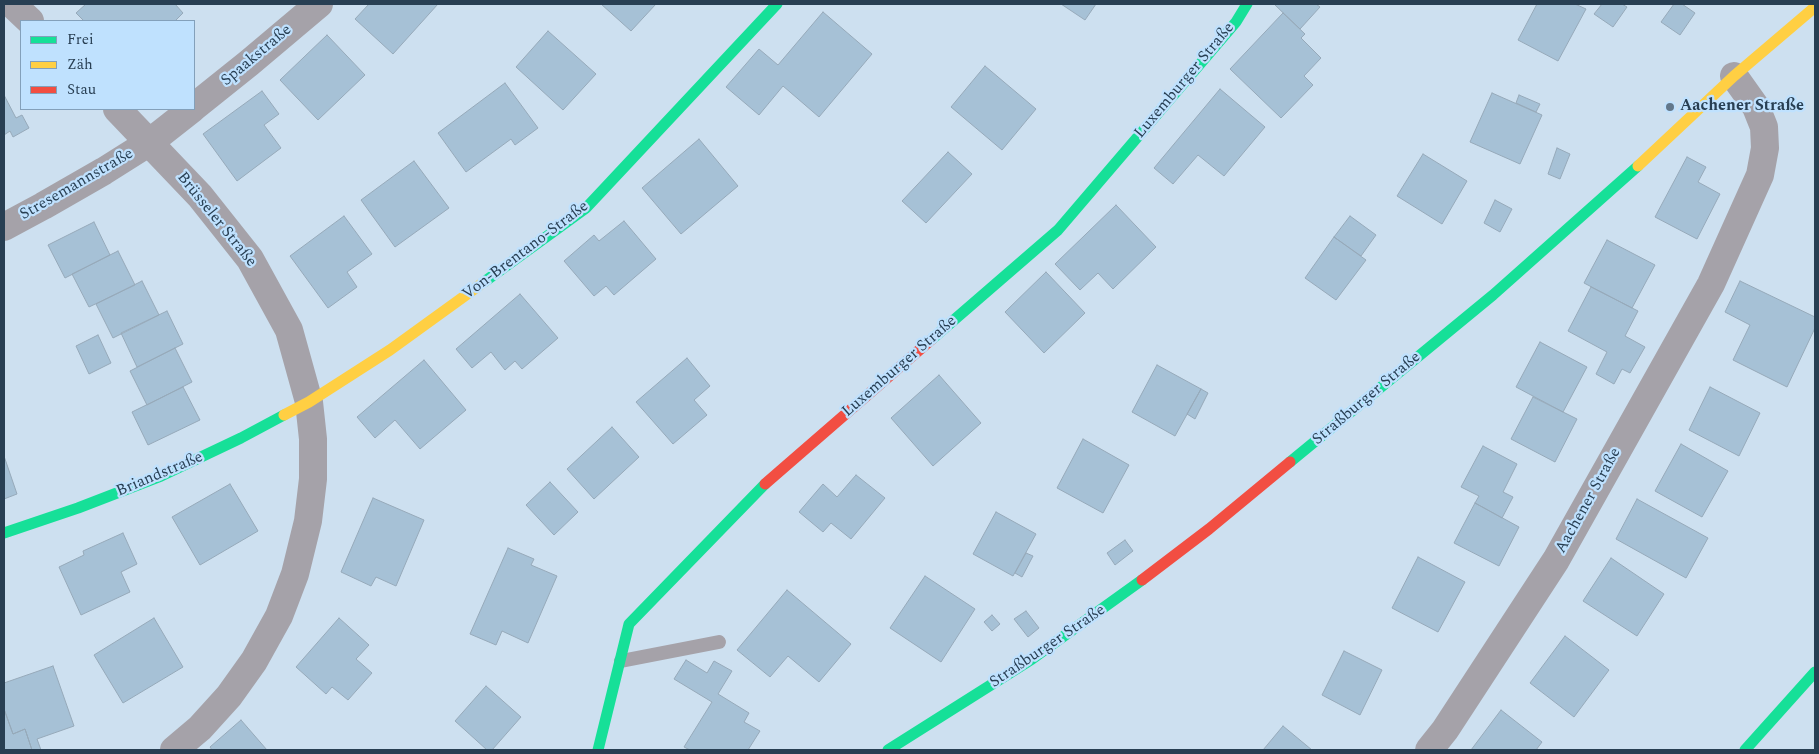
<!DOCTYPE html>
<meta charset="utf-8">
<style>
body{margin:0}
#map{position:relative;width:1819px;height:754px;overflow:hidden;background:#cde0f0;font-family:Spectral,serif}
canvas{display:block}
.frame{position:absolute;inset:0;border:5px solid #283f53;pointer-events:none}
.legend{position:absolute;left:20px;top:20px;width:175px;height:90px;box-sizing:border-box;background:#bfe1fe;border:1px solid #83a0ba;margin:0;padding:6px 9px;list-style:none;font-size:15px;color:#283f53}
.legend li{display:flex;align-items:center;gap:10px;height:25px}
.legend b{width:25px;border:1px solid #83a0ba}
</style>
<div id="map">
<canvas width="1819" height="754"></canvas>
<div class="frame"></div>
<ul class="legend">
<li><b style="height:6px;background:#16e098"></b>Frei</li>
<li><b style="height:6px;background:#ffcf43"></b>Zäh</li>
<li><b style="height:6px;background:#f24e42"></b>Stau</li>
</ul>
</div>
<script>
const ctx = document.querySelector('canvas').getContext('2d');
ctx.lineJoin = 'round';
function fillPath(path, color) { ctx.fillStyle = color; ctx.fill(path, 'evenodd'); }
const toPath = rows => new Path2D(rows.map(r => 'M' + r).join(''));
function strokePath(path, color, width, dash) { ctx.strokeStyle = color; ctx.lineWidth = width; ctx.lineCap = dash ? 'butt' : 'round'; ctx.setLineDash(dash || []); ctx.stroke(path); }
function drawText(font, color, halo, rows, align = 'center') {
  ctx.font = font + ' Spectral,serif'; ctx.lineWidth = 4.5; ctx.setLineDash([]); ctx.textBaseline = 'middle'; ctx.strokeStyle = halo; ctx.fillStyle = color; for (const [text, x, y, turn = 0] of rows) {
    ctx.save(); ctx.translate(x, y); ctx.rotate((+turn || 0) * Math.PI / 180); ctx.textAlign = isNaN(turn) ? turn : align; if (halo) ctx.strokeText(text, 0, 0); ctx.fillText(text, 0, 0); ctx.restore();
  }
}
const building = toPath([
 [86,4,175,4,183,13,175,21,84,21,76,13,86,4],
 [369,4,438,4,393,54,355,19,369,4],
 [601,4,656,4,631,31,601,4],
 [1061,4,1096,4,1085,20,1061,4],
 [1274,4,1316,4,1320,7,1300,29,1274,4],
 [1537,4,1575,4,1586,9,1558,61,1518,40,1537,4],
 [1602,4,1622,4,1627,7,1613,27,1594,14,1602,4],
 [1674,4,1682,4,1695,13,1680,35,1661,22,1674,4],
 [823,12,872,54,819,117,783,86,759,115,726,87,759,49,778,65,823,12],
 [1283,13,1305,34,1301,38,1321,58,1304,76,1313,85,1281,118,1230,69,1283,13],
 [548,31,596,74,563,110,516,67,548,31],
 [327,35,365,75,318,120,280,80,327,35],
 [985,66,1036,109,1002,150,951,107,985,66],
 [505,83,538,128,515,145,511,139,466,172,438,133,505,83],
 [1220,89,1265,127,1224,176,1198,155,1173,184,1154,168,1220,89],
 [262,91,279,114,264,125,281,148,237,181,203,134,262,91],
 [1492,93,1542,115,1520,164,1470,142,1492,93],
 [4,95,16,118,22,115,29,128,13,137,10,131,4,135,4,95],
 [1519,95,1540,104,1536,112,1516,103,1519,95],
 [699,139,738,186,681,234,642,188,699,139],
 [1557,148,1570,154,1560,179,1548,174,1557,148],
 [948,152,972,174,926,223,902,201,948,152],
 [1423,154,1467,181,1442,224,1397,196,1423,154],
 [1687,157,1706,167,1698,182,1720,194,1697,239,1655,217,1687,157],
 [414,161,449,208,395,247,361,200,414,161],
 [1495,200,1512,209,1500,232,1484,223,1495,200],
 [1116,205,1156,247,1113,289,1098,273,1080,290,1055,264,1116,205],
 [344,216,372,254,347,272,357,287,328,308,290,256,344,216],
 [1350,216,1376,235,1361,256,1334,237,1350,216],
 [624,221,656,259,614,295,606,286,594,296,564,261,594,235,599,241,624,221],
 [94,222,110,255,65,278,48,245,94,222],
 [1334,237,1366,260,1336,300,1305,278,1334,237],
 [1607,240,1655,265,1632,308,1584,283,1607,240],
 [118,251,135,285,89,307,72,274,118,251],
 [1046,272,1085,313,1044,353,1005,312,1046,272],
 [142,281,159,315,113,338,96,304,142,281],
 [1740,281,1815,317,1815,328,1787,387,1733,360,1750,325,1725,312,1740,281],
 [1591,287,1638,311,1625,336,1645,347,1630,373,1622,369,1614,384,1596,374,1607,352,1568,331,1591,287],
 [520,294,558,338,522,369,515,361,505,370,491,352,472,368,456,349,520,294],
 [167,311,183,344,137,367,121,333,167,311],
 [98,335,111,363,89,374,76,346,98,335],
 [1540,342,1587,367,1563,412,1516,387,1540,342],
 [175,348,192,382,147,405,130,371,175,348],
 [687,358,710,386,694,400,707,415,673,444,636,402,687,358],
 [424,360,466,410,420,449,395,420,375,438,357,417,424,360],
 [1157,365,1201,389,1175,436,1132,412,1157,365],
 [939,375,981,423,933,466,891,418,939,375],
 [183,387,200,420,148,445,132,412,183,387],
 [1710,387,1760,413,1739,456,1689,430,1710,387],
 [1201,389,1208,393,1195,419,1187,414,1201,389],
 [1533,397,1577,419,1555,462,1511,439,1533,397],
 [612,427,639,457,594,499,567,469,612,427],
 [1083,439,1129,465,1103,513,1057,488,1083,439],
 [1681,444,1728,471,1702,517,1655,491,1681,444],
 [1483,446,1517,464,1503,492,1513,497,1502,518,1475,503,1479,496,1461,487,1483,446],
 [4,456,17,494,4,499,4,456],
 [856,475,885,498,851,539,831,523,823,532,799,512,823,484,837,497,856,475],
 [550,482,578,512,554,535,526,505,550,482],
 [230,484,258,531,200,565,172,517,230,484],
 [373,498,424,520,396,586,376,577,371,586,341,572,373,498],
 [1637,499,1708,538,1686,578,1616,539,1637,499],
 [1475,503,1519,527,1499,566,1454,543,1475,503],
 [996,512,1036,534,1013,576,973,554,996,512],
 [123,533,137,564,121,572,130,592,81,615,59,567,84,555,83,551,123,533],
 [1125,540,1133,551,1115,565,1107,553,1125,540],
 [508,548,534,559,531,565,557,576,528,643,502,631,496,645,470,634,508,548],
 [1026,553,1033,556,1022,577,1015,573,1026,553],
 [1418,557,1465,582,1438,632,1392,608,1418,557],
 [1611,558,1664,594,1637,636,1583,601,1611,558],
 [925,576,975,609,941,662,890,628,925,576],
 [787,590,851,644,819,682,788,656,770,677,737,650,787,590],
 [1026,611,1039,628,1028,637,1014,619,1026,611],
 [992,615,1000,624,992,631,984,622,992,615],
 [154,618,183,667,123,703,94,655,154,618],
 [339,618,369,645,356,659,372,673,348,700,332,687,326,694,296,667,339,618],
 [1565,636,1609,670,1574,717,1530,683,1565,636],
 [1344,651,1382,670,1360,715,1322,695,1344,651],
 [686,660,707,673,714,661,732,671,718,694,749,713,744,722,760,731,748,750,690,750,684,747,712,702,674,679,686,660],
 [53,666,74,726,37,739,41,750,32,750,25,729,13,734,4,709,4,683,53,666],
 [486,686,521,717,492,750,487,750,455,721,486,686],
 [4,709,13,734,25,729,32,750,4,750,4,709],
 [1501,710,1542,742,1536,750,1471,750,1501,710],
 [241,720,267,750,212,750,210,747,241,720],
 [1283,726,1312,750,1263,750,1283,726]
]);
fillPath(building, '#a6c1d6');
strokePath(building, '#96a9b9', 1);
strokePath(toPath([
 [621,661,719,642]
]), '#a5a2a9', 14);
strokePath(toPath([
 [12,4,30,21],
 [194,107,249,63,319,4],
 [117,109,200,196,250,259,289,330,309,402,313,439,313,479,308,521,295,574,279,616,254,661,229,696,200,728,174,750],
 [4,227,43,206,104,171,150,142,192,109],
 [1429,750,1445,730,1556,560,1711,284,1760,175,1765,148,1764,127,1756,107,1734,76]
]), '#a5a2a9', 28);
strokePath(toPath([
 [484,282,586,208,777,4],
 [932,339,1058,230,1236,22,1247,4],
 [1290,462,1493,295,1638,166],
 [4,533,78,508,161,476,241,438,284,415],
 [598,750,629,624,765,484],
 [888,750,1032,659,1142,580],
 [1745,750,1815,672]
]), '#16e098', 11);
strokePath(toPath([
 [1638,166,1734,76,1815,7],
 [284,415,309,402,390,350,484,282]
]), '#ffcf43', 11);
strokePath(toPath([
 [765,484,932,339],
 [1142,580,1209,529,1290,462]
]), '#f24e42', 11);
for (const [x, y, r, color] of [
 [1670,107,5,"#62778a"]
]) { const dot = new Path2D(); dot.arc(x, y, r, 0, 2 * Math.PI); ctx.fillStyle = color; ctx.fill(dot); strokePath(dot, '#bfe1fe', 2); }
drawText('16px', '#283f53', '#bfe1fe', [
 ["Spaakstraße",257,56,-40],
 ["Luxemburger Straße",1185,81,-50],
 ["Stresemannstraße",77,185,-30],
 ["Brüsseler Straße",216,220,51],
 ["Von-Brentano-Straße",526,251,-37],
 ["Luxemburger Straße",900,367,-41],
 ["Straßburger Straße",1367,399,-40],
 ["Briandstraße",160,475,-23],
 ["Aachener Straße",1589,501,-61],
 ["Straßburger Straße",1048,647,-34]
]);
drawText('bold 16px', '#283f53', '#bfe1fe', [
 ["Aachener Straße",1680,107]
], 'left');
</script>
